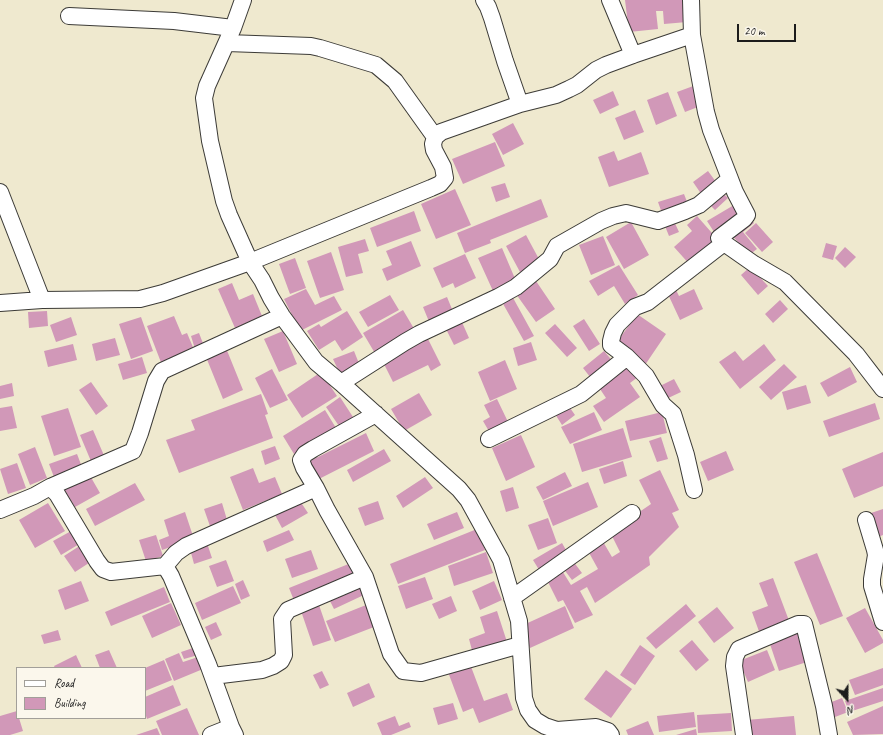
<!DOCTYPE html>
<style>
body{margin:0}
#map{position:relative;width:883px;height:735px;overflow:hidden;background:#efe9cf;font-family:Caveat,sans-serif}
canvas{display:block}
.legend{position:absolute;left:16px;top:667px;width:130px;height:52px;box-sizing:border-box;background:#fbf7ec;border:1px solid #a29f99;margin:0;padding:5px 7px;list-style:none;font-size:12px;color:#1c1c1c}
.legend li{display:flex;align-items:center;gap:8px;height:20px}
.legend b{width:20px;border:1px solid #a29f99}
.north{position:absolute;left:827px;top:679px;width:40px;height:40px;-webkit-text-stroke:3px #fbf7ec;paint-order:stroke;rotate:159deg;font-size:11px;font-weight:700;line-height:16px;text-align:center;color:#1c1c1c}
.north::after{content:'';display:block;margin:auto;width:14px;height:18px;background:#1c1c1c;clip-path:polygon(50% 0,100% 100%,50% 72%,0 100%)}
.scale{position:absolute;left:737px;top:24px;width:59px;height:18px;box-sizing:border-box;border:2px solid #1c1c1c;border-top:0;padding-left:5px;font-size:12px;line-height:14px;white-space:nowrap;color:#1c1c1c;-webkit-text-stroke:3px #fbf7ec;paint-order:stroke}
</style>
<div id="map">
<canvas width="883" height="735"></canvas>
<ul class="legend">
<li><b style="height:5px;background:#fff"></b>Road</li>
<li><b style="height:11px;background:#d198b8"></b>Building</li>
</ul>
<div class="north">N</div>
<div class="scale">20 m</div>
</div>
<script>
const ctx = document.querySelector('canvas').getContext('2d');
ctx.lineJoin = 'round';
function fillPath(path, color) { ctx.fillStyle = color; ctx.fill(path, 'evenodd'); }
const toPath = rows => new Path2D(rows.map(r => 'M' + r).join(''));
function strokePath(path, color, width, dash) { ctx.strokeStyle = color; ctx.lineWidth = width; ctx.lineCap = dash ? 'butt' : 'round'; ctx.setLineDash(dash || []); ctx.stroke(path); }
fillPath(toPath([
 [625,0,684,0,687,22,664,24,663,11,656,11,658,29,629,32],
 [696,85,703,105,685,112,677,92],
 [613,91,619,105,600,114,593,100],
 [668,92,677,116,656,125,647,100],
 [635,110,644,132,624,140,615,118],
 [513,123,524,144,503,155,492,134],
 [495,142,505,166,463,184,452,159],
 [614,151,618,161,641,152,649,174,609,187,598,157],
 [708,171,719,186,704,198,693,182],
 [505,183,510,197,496,202,491,187],
 [455,189,471,225,436,239,421,204],
 [719,189,728,198,715,210,706,201],
 [684,194,689,207,663,216,658,202],
 [541,199,548,217,490,240,491,243,465,253,457,233],
 [734,205,743,219,716,235,707,221],
 [414,211,421,231,377,247,370,228],
 [697,216,719,241,691,266,674,247,692,231,687,225],
 [672,217,679,232,669,236,663,221],
 [749,217,754,223,743,232,757,249,749,255,730,233],
 [631,222,649,255,624,269,606,237],
 [756,223,773,242,762,252,745,233],
 [526,235,540,261,520,272,506,246],
 [603,236,615,265,591,275,579,245],
 [365,239,369,251,358,254,363,273,346,277,338,247],
 [411,241,421,266,387,281,382,269,392,265,386,251],
 [826,243,837,246,833,260,822,257],
 [845,247,856,257,845,268,835,258],
 [502,248,516,281,493,291,478,258],
 [331,252,344,290,320,298,307,261],
 [465,254,476,278,455,288,453,283,442,288,433,268],
 [295,258,306,288,290,294,279,264],
 [619,265,638,295,625,304,614,286,598,296,589,281],
 [750,267,768,286,758,295,741,275],
 [536,281,555,309,536,322,516,294],
 [232,283,239,300,253,294,262,316,235,328,218,289],
 [675,288,679,296,694,289,703,309,680,320,667,292],
 [306,289,315,305,334,296,342,310,300,331,284,299],
 [390,295,399,310,368,327,359,312],
 [512,296,534,336,524,341,502,302],
 [447,297,454,314,430,324,423,307],
 [780,300,788,309,773,323,765,314],
 [403,310,416,332,376,355,363,333],
 [47,311,48,326,29,328,28,312],
 [347,311,363,337,342,351,335,340,319,350,307,331,319,324,321,327],
 [637,314,666,334,645,365,615,345],
 [174,316,182,335,187,333,195,352,162,365,147,326],
 [71,317,77,335,56,342,50,325],
 [141,317,153,351,131,359,119,324],
 [584,319,600,344,589,351,573,326],
 [461,320,469,338,454,345,445,327],
 [555,324,577,348,567,357,545,333],
 [283,331,297,364,279,372,264,339],
 [199,333,204,346,195,349,191,336],
 [427,337,441,365,431,371,428,365,393,382,382,360],
 [115,338,120,355,96,361,92,344],
 [531,342,537,360,518,366,513,348],
 [73,344,77,360,48,367,44,351],
 [764,344,776,360,740,389,719,362,735,351,743,361],
 [226,348,243,390,223,399,206,357],
 [354,351,360,366,340,374,333,359],
 [604,351,615,364,594,382,583,368],
 [142,357,147,373,123,380,118,364],
 [505,360,517,389,490,401,478,372],
 [629,364,638,377,630,383,640,397,604,422,593,406,606,398,598,386],
 [784,364,797,377,771,400,759,387],
 [850,367,857,382,828,397,820,383],
 [272,369,288,400,270,408,255,378],
 [321,372,337,396,302,418,287,395],
 [674,379,681,392,664,400,658,387],
 [91,382,108,406,96,415,79,390],
 [12,383,14,396,0,399,0,386],
 [806,385,811,403,787,410,782,392],
 [419,393,432,415,404,431,391,409],
 [261,394,268,414,265,415,273,438,179,473,166,440,195,430,191,420],
 [340,397,353,417,339,426,326,407],
 [497,399,509,424,490,433,483,421,490,417,484,405],
 [875,403,880,419,829,437,823,421],
 [568,405,575,415,562,425,555,414],
 [12,406,17,428,0,431,0,408],
 [68,408,81,447,54,456,41,416],
 [325,410,336,428,294,454,283,436],
 [594,412,602,430,570,444,561,427],
 [662,412,667,433,630,441,625,421],
 [623,428,632,457,582,472,573,444],
 [93,430,106,460,93,466,80,435],
 [366,433,374,451,315,481,306,463],
 [521,435,535,467,506,481,492,448],
 [661,437,668,459,657,462,649,441],
 [275,446,280,459,265,465,261,451],
 [35,447,47,478,30,485,18,454],
 [384,449,391,461,353,482,347,470],
 [726,451,734,470,708,481,700,462],
 [883,452,883,486,854,498,842,469],
 [77,454,82,467,54,477,49,464],
 [623,461,627,476,604,484,599,469],
 [17,463,26,488,8,494,0,469],
 [253,468,259,483,275,477,282,494,243,510,230,477],
 [660,470,679,510,672,513,679,527,649,557,650,565,607,595,595,603,587,587,580,591,593,615,575,623,563,600,558,602,546,578,561,569,571,585,598,569,587,549,602,540,612,557,620,552,610,532,651,504,639,480],
 [565,472,572,486,543,500,536,487],
 [89,474,100,493,75,507,64,489],
 [425,477,433,488,403,508,396,496],
 [588,482,598,507,553,526,543,501],
 [135,483,145,500,95,526,86,509],
 [513,487,519,508,506,512,500,491],
 [300,501,308,513,282,528,275,515],
 [378,501,384,519,365,526,358,508],
 [48,503,65,531,35,548,19,520],
 [222,503,228,523,211,529,204,509],
 [883,509,883,535,873,539,865,515],
 [185,512,194,539,162,550,159,540,169,536,164,520],
 [457,512,464,528,434,540,427,524],
 [548,518,557,543,538,550,528,525],
 [477,529,485,550,398,584,390,564],
 [73,530,81,543,61,555,53,541],
 [289,530,294,540,267,552,263,541],
 [156,535,163,556,146,561,139,540],
 [207,543,212,558,194,564,190,549],
 [562,543,570,557,541,573,533,560],
 [81,545,92,561,75,572,64,556],
 [311,550,318,569,292,578,285,559],
 [486,552,493,573,454,586,448,566],
 [817,553,843,616,820,625,794,562],
 [226,560,234,581,217,587,209,566],
 [573,561,582,573,572,580,563,568],
 [351,563,356,577,295,603,289,588],
 [425,577,433,599,406,609,398,586],
 [773,578,791,626,761,637,752,612,768,606,759,583],
 [243,580,250,596,241,600,235,584],
 [81,581,89,601,65,610,58,590],
 [360,581,366,594,334,609,328,597],
 [494,581,502,600,480,610,472,591],
 [233,586,241,603,202,620,195,603],
 [164,587,170,602,111,626,105,612],
 [451,596,457,611,439,619,432,604],
 [171,603,181,625,152,638,142,616],
 [686,604,696,616,656,649,646,638],
 [319,605,331,640,313,646,301,611],
 [366,605,374,627,335,642,326,621],
 [565,606,574,628,530,648,521,626],
 [717,607,734,628,714,643,698,622],
 [865,608,883,640,883,643,865,653,846,618],
 [497,611,507,642,473,654,469,639,485,633,480,617],
 [216,622,222,635,211,640,205,627],
 [799,628,810,661,779,671,768,638],
 [58,630,61,640,44,644,41,635],
 [692,640,709,660,696,671,679,651],
 [640,645,655,656,635,685,620,675],
 [196,647,198,655,184,659,181,652],
 [109,650,117,668,100,668,95,655],
 [767,650,775,670,748,682,739,661],
 [179,653,183,662,198,657,203,669,174,681,165,659],
 [76,655,82,668,55,668,54,666],
 [164,660,172,680,145,691,145,668],
 [470,664,484,701,507,693,513,710,479,723,473,708,463,712,448,672],
 [883,668,883,685,855,695,849,680],
 [606,670,632,689,611,718,584,699],
 [322,671,329,685,320,689,313,675],
 [369,683,375,697,353,707,347,693],
 [173,685,181,705,147,719,145,713,145,697],
 [883,688,883,701,849,712,845,701],
 [842,698,848,712,835,717,829,703],
 [453,703,458,719,438,725,433,708],
 [883,706,883,734,853,735,847,722],
 [187,708,199,735,162,735,156,721],
 [17,711,17,718,19,718,23,731,10,735,0,735,0,716],
 [694,712,696,727,659,732,657,716],
 [731,713,732,731,698,733,697,715],
 [395,716,399,726,409,722,411,727,391,735,382,735,377,723],
 [794,716,796,735,747,735,746,720],
 [648,721,654,735,628,735,626,730],
 [157,728,160,735,136,735],
 [696,729,697,735,676,735]
]), '#d198b8');
const street = toPath([
 [243,0,233,28,207,86,204,98,210,141,224,201,229,215,250,262,262,280,271,298,282,316,316,362,341,383,459,489,468,500,501,560,506,577,519,621,524,698,528,710,535,720,545,726,557,730,596,727,608,731,611,735],
 [484,0,488,7,492,18,505,61,520,104],
 [610,0,633,55],
 [691,0,692,35,706,112,711,130,730,179,735,192,747,215,744,219,719,238,724,243,648,302,635,307,617,325,613,333,611,341,611,345,627,357,646,376,663,405,673,414,686,455,694,490],
 [69,16,174,21,233,28],
 [227,43,311,46,320,48,376,65,395,81,435,137],
 [0,192,42,300],
 [724,243,754,264,785,282,856,354,883,389],
 [0,303,42,300,140,299,163,293,250,262,431,188,440,184,445,178,443,167,434,150,433,144,435,137,441,132,520,104,556,95,569,89,577,85,596,70,606,65,633,55,692,35],
 [341,383,405,342,419,334,498,297,516,287,550,259,557,246,601,221,613,216,626,213,658,221,685,211,699,205,730,179],
 [376,414,313,449,305,454,301,460,304,468,316,488,327,510,365,577,391,654,403,671,421,673,520,645],
 [489,439,581,394,627,357],
 [50,487,133,451,140,433,156,381,162,371,282,316],
 [0,510,34,496,50,487,57,494,97,561,103,569,111,572,165,566,171,576,208,664,231,727,235,735],
 [866,520,875,550,876,555,872,579,872,586,883,622],
 [165,566,176,553,186,546,316,488],
 [512,598,632,513],
 [213,676,262,670,273,666,281,661,284,655,282,619,288,610,365,577],
 [211,735,231,727],
 [744,735,734,666,735,657,739,649,798,624,804,624,824,706,829,735]
]);
strokePath(street, '#3c3b37', 18);
strokePath(street, '#fff', 16);
</script>
